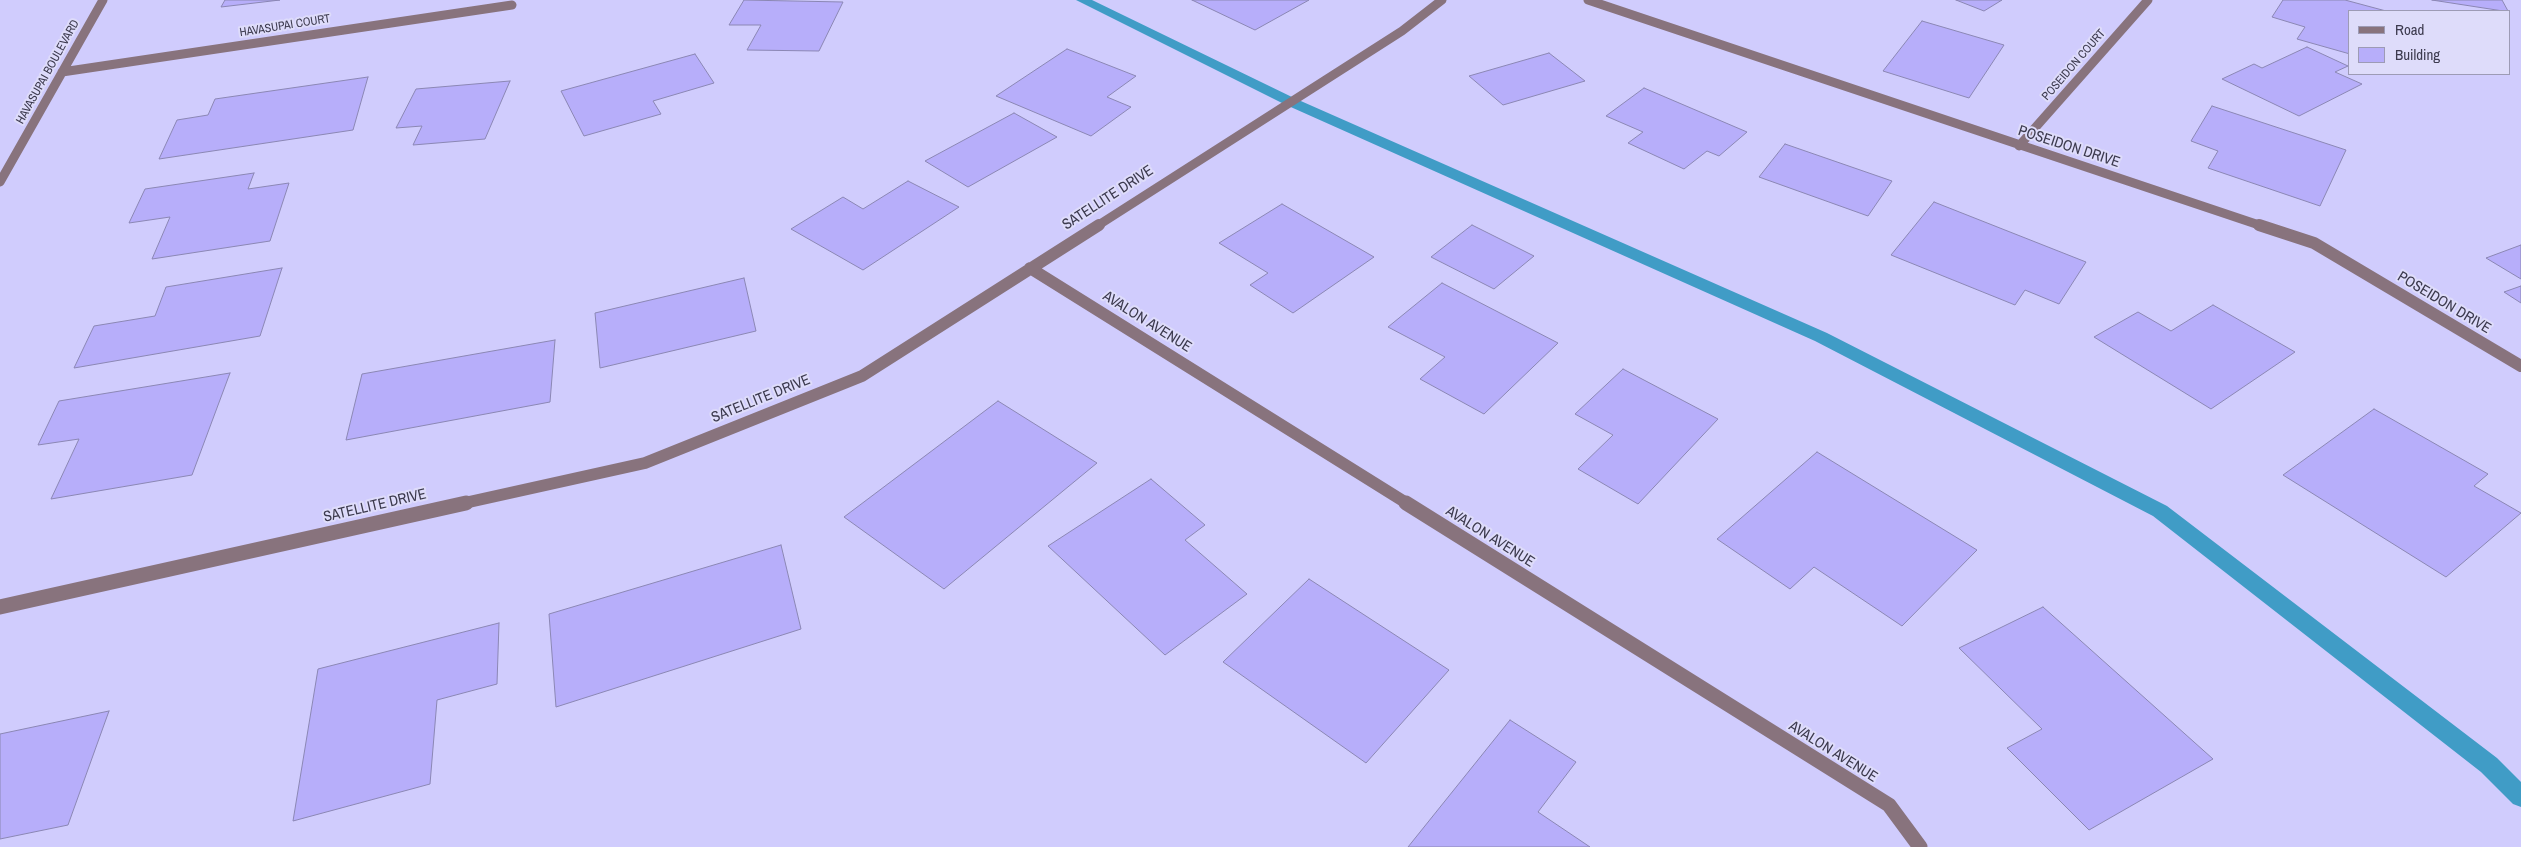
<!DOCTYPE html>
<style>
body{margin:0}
#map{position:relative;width:2521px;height:847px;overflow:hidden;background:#d0ccfd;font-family:"Archivo Narrow",sans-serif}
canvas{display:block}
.legend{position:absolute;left:2348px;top:10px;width:162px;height:65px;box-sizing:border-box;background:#dedcfa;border:1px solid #9d9bb5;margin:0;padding:6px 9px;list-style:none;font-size:15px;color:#3c3a4e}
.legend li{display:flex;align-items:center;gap:10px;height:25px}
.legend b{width:25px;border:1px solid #9d9bb5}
</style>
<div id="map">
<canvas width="2521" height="847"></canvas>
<ul class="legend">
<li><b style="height:6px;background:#88737d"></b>Road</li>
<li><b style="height:14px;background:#b7aefa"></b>Building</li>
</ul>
</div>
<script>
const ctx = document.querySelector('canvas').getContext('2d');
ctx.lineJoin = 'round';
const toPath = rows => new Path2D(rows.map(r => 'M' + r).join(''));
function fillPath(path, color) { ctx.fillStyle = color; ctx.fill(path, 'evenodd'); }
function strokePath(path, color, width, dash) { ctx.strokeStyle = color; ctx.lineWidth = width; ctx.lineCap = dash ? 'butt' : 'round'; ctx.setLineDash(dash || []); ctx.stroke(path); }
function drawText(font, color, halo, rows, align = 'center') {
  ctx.font = font + ' "Archivo Narrow",sans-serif'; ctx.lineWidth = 4; ctx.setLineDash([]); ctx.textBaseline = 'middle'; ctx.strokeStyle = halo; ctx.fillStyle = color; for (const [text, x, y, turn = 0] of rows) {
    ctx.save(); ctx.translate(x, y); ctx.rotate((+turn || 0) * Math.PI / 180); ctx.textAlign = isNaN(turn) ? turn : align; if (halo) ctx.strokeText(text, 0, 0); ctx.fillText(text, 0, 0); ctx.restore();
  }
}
fillPath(toPath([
 [1076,0,1092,0,1294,98,1827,333,2167,506,2497,758,2521,782,2521,807,2513,804,2481,772,2153,516,1815,341,1284,104,1076,0]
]), '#409cc6');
const building = toPath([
 [225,0,280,0,221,7,225,0],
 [744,0,843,2,819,51,747,50,761,25,729,25,744,0],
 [1192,0,1309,0,1255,30,1192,0],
 [1956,0,2002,0,1984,11,1956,0],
 [2283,0,2345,0,2386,11,2350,11,2350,54,2297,39,2305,27,2272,17,2283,0],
 [2432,0,2502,0,2508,11,2503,11,2432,0],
 [1922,21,2004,45,1969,98,1883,71,1922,21],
 [2307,47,2348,66,2335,72,2362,84,2299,116,2222,79,2254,64,2262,68,2307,47],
 [1067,49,1136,76,1107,97,1131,107,1091,136,996,96,1067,49],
 [1549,53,1585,81,1503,105,1469,76,1549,53],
 [695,54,714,83,653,101,661,114,584,136,561,91,695,54],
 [368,77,353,130,159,159,177,120,208,115,215,99,368,77],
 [510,81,485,139,413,145,422,126,396,128,416,89,510,81],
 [1644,88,1747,132,1719,156,1707,151,1684,169,1628,143,1643,132,1606,116,1644,88],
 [2212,106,2346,150,2320,206,2208,168,2218,151,2191,141,2212,106],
 [1014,113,1057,137,968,187,925,161,1014,113],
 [1785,144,1892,181,1868,216,1759,177,1785,144],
 [254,173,248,189,289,183,270,241,152,259,170,217,129,223,145,189,254,173],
 [908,181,959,207,863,270,791,229,843,197,863,209,908,181],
 [1934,202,2086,262,2059,304,2025,290,2015,305,1891,255,1934,202],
 [1282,204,1374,257,1293,313,1250,285,1268,273,1219,243,1282,204],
 [1472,225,1534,256,1494,289,1431,257,1472,225],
 [2521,245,2521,279,2486,258,2521,245],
 [282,268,260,336,74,368,94,326,155,316,166,287,282,268],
 [744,278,756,331,600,368,595,313,744,278],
 [1442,283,1558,343,1484,414,1420,379,1445,357,1388,327,1442,283],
 [2521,286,2521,303,2504,292,2521,286],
 [2213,305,2295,352,2211,409,2094,337,2138,312,2171,331,2213,305],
 [555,340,550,402,346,440,362,374,555,340],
 [1623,369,1718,419,1638,504,1578,469,1613,435,1575,414,1623,369],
 [230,373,192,475,51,499,79,439,38,445,59,401,230,373],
 [998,401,1097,463,944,589,844,517,998,401],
 [2374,409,2488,474,2474,486,2521,513,2446,577,2283,475,2374,409],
 [1817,452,1977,550,1902,626,1814,567,1790,589,1717,539,1817,452],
 [1151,479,1205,525,1185,540,1247,594,1165,655,1048,546,1151,479],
 [781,545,801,629,556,707,549,614,781,545],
 [1309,579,1449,670,1366,763,1223,662,1309,579],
 [2043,607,2213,759,2089,830,2007,748,2042,729,1959,648,2043,607],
 [499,623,497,684,437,700,430,784,293,821,318,669,499,623],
 [109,711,68,825,0,839,0,734,109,711],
 [1510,720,1576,762,1538,812,1590,847,1408,847,1510,720]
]);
fillPath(building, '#b7aefa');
strokePath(building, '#8b87b4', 1);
strokePath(toPath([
 [1588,0,2262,226],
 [62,72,512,5],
 [2019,146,2148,0],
 [0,182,103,0],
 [1097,226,1402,31,1442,0]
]), '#88737d', 9);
strokePath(toPath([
 [2259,225,2314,243,2521,366],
 [1030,268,1408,504],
 [460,504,645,463,862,376,1099,225]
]), '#88737d', 12);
strokePath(toPath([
 [1406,503,1889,805,1920,847],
 [0,607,466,503]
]), '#88737d', 15);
drawText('12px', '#3c3a4e', '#dedcfa', [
 ["HAVASUPAI COURT",285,26,-9],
 ["POSEIDON COURT",2074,65,-49],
 ["HAVASUPAI BOULEVARD",48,72,-61]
]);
drawText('15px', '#3c3a4e', '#dedcfa', [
 ["POSEIDON DRIVE",2069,147,18],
 ["SATELLITE DRIVE",1108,198,-33],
 ["POSEIDON DRIVE",2444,303,31],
 ["AVALON AVENUE",1147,322,32],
 ["SATELLITE DRIVE",761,399,-22],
 ["SATELLITE DRIVE",375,506,-13],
 ["AVALON AVENUE",1490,537,32],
 ["AVALON AVENUE",1833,752,32]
]);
</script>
